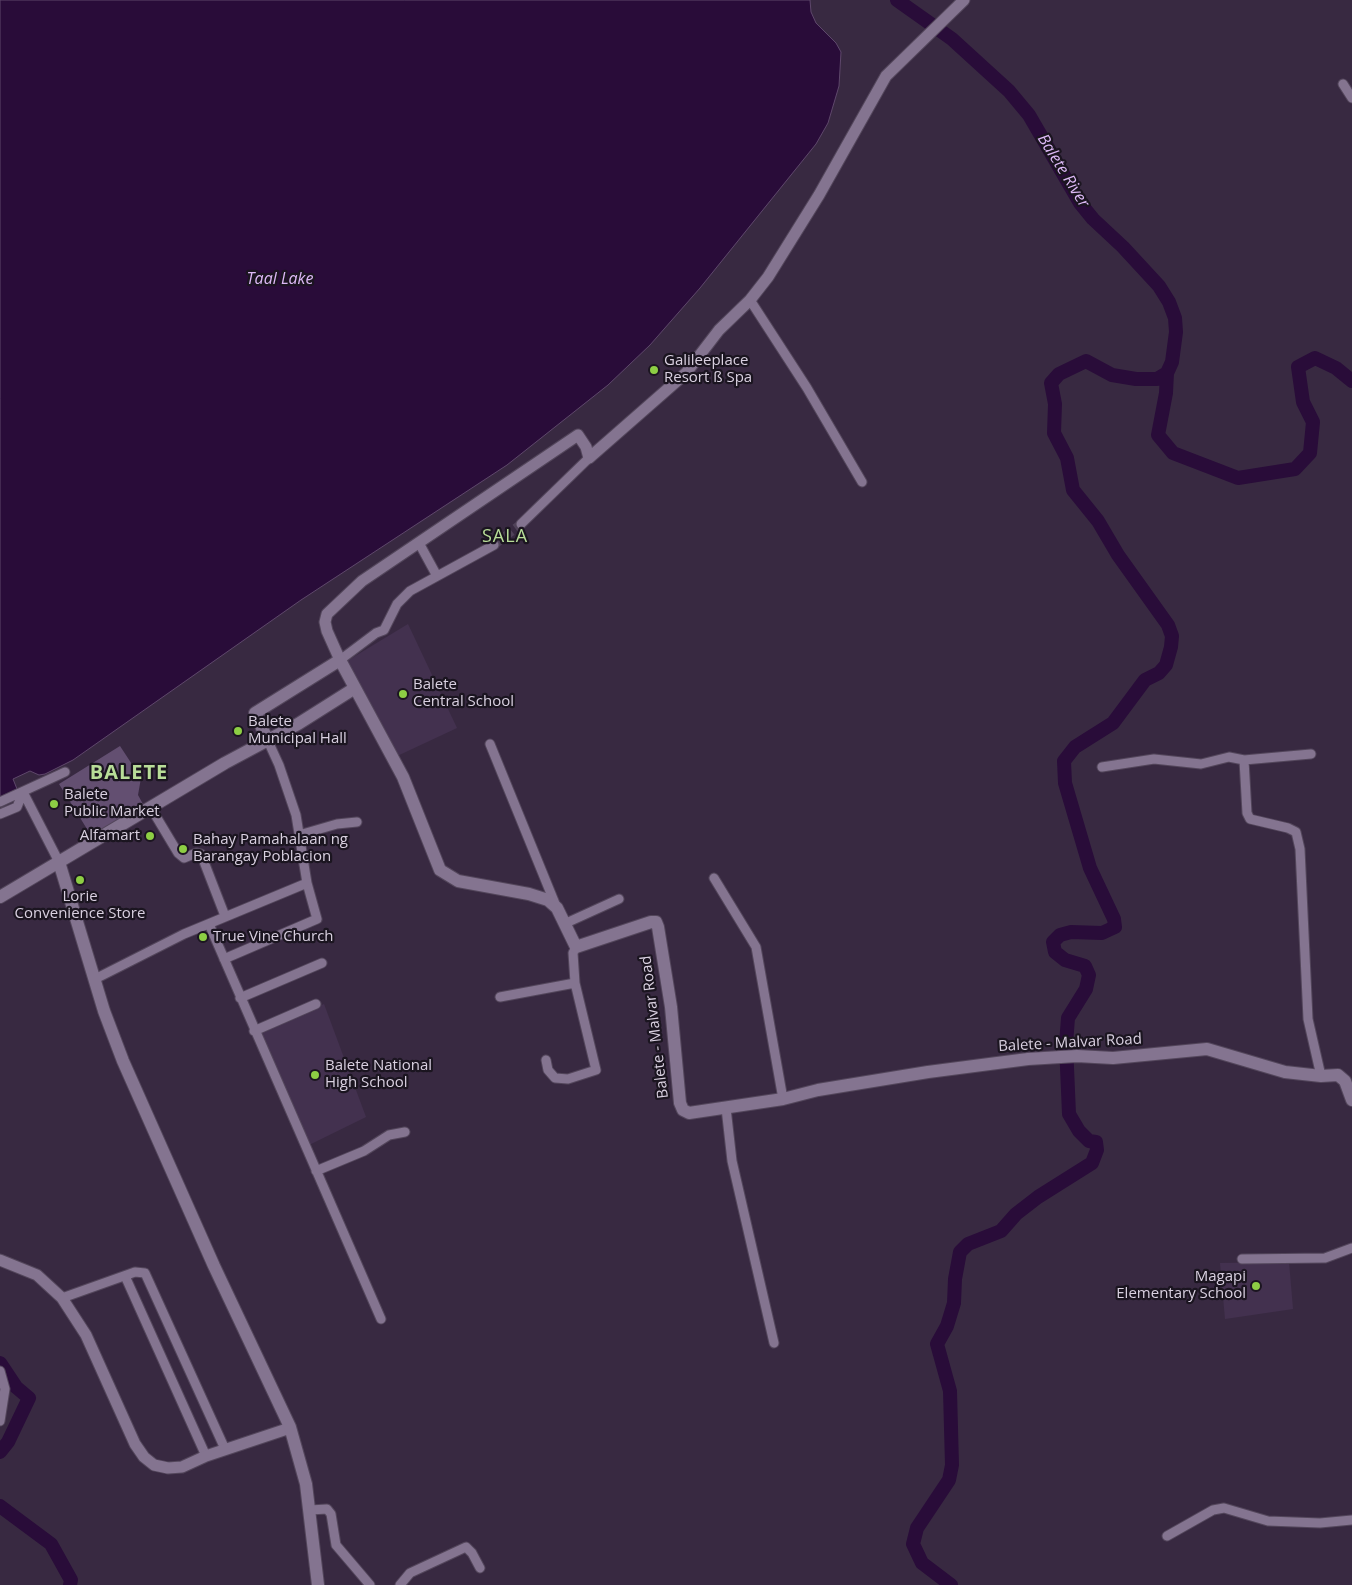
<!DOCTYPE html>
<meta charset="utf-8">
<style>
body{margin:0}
canvas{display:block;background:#382941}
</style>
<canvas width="1352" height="1585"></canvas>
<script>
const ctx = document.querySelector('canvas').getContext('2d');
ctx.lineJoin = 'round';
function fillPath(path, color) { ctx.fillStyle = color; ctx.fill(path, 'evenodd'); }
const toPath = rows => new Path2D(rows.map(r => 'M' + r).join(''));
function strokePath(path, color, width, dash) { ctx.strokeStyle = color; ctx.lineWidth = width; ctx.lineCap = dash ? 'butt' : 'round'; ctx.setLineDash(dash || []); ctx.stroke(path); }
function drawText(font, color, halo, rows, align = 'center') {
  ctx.font = font + ' "Open Sans",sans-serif'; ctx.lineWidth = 4.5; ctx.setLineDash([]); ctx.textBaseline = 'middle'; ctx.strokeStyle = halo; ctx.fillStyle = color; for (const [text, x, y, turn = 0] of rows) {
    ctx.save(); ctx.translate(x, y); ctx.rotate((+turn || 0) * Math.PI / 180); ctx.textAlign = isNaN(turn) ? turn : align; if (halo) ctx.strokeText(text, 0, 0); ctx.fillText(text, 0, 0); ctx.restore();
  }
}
fillPath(toPath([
 [408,624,457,728,395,757,347,661],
 [324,1004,366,1117,309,1145,260,1033],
 [1289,1262,1293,1309,1225,1319,1220,1263]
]), '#43314f');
fillPath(toPath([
 [120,746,141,778,138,795,144,806,92,837,59,784]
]), '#634f71');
const water = toPath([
 [0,0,810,0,811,12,816,23,836,43,841,52,839,86,828,123,816,144,700,288,650,345,608,385,507,465,301,600,73,760,45,774,39,775,30,771,13,779,17,789,0,797,0,0]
]);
fillPath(water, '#290c39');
strokePath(water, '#5e476b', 1);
strokePath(toPath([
 [897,0,952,39,1009,91,1029,115,1080,203,1093,219,1123,247,1159,286,1169,302,1175,318,1176,332,1172,362,1167,373,1166,393,1158,435,1173,453,1238,478,1295,469,1310,453,1313,422,1303,402,1298,367,1315,358,1336,368,1352,381],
 [0,1363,16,1387,29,1398,8,1442,0,1452],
 [0,1506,51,1544,71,1580,70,1585],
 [951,1585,922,1563,913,1544,917,1528,949,1480,952,1465,950,1391,937,1344,947,1326,954,1303,955,1279,960,1252,968,1244,1001,1231,1016,1214,1038,1197,1092,1163,1097,1150,1096,1142,1089,1141,1079,1131,1069,1114,1066,1044,1068,1018,1086,989,1089,975,1085,966,1065,960,1055,952,1053,942,1060,935,1071,932,1102,933,1115,927,1114,919,1090,868,1065,783,1064,761,1075,747,1113,723,1145,680,1159,673,1166,665,1171,647,1172,636,1168,625,1118,555,1098,521,1073,490,1067,458,1054,433,1055,404,1051,383,1059,374,1086,361,1112,375,1136,379,1157,379,1167,373]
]), '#290c39', 14);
strokePath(toPath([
 [494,545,521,524]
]), '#504259', 9, [9, 4.5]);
const minor = toPath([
 [1343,84,1352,98],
 [750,300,807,388,862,482],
 [521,524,589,458],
 [419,543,437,576],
 [340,660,376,633,384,630,397,604,410,591,494,545],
 [490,744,556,906],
 [1244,760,1311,754],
 [1102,767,1154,759,1201,764,1229,757,1244,760,1247,813,1250,819,1288,828,1296,832,1300,849,1308,1019,1321,1076],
 [23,792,59,862],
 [0,802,65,772],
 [151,808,178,853,184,858,196,853,201,854,225,916],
 [0,814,17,807,23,792],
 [299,835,337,824,357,822],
 [714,878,756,947,783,1099],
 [209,924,381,1319],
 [564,924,619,899],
 [224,959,317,919,307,883,296,815,279,765,268,741],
 [95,979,184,934,307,883],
 [500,997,575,983,573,953,576,947],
 [240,998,322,963],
 [254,1031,316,1004],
 [546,1060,548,1070,555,1078,568,1079,596,1070,575,983],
 [726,1108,732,1161,774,1343],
 [316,1171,364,1151,389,1135,405,1132],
 [1242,1259,1325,1258,1352,1248],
 [125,1276,206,1456],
 [62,1298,135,1272,145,1273,225,1449],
 [0,1371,5,1389,0,1421],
 [310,1510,327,1509,331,1514,336,1545,370,1585],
 [1167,1536,1213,1510,1224,1508,1268,1521,1320,1523,1352,1520],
 [400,1585,410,1573,466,1547,472,1553,480,1568]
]);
const tertiary = toPath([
 [340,660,327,631,325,622,327,614,362,581,578,435,586,447,589,458,686,373,719,330,750,300,768,277,819,195,886,76,964,0],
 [0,1260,37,1275,62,1298,86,1335,135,1444,144,1457,154,1465,168,1468,182,1467,206,1456,290,1428]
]);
const secondary = toPath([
 [268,741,255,713,340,660,403,777,440,870,458,881,529,894,548,900,557,908,576,947,651,922,656,922,658,927,671,1007,680,1103,683,1110,689,1113,783,1099,818,1090,928,1072,1028,1059,1077,1056,1113,1058,1207,1049,1285,1072,1321,1076,1338,1075,1345,1081,1352,1100],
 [59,862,104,1011,123,1061,214,1266,290,1427,306,1484,318,1585],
 [0,897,225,763,298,724,355,688]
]);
strokePath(minor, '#53465b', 11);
strokePath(tertiary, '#53465b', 13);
strokePath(secondary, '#53465b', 14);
strokePath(minor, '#847490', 9);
strokePath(tertiary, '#847490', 11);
strokePath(secondary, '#847490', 12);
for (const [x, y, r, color] of [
 [654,370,5,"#8dce44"],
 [403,694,5,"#8dce44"],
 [238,731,5,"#8dce44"],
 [54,804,5,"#8dce44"],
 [150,836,5,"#8dce44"],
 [183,849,5,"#8dce44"],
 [80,880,5,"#8dce44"],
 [203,937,5,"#8dce44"],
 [315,1075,5,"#8dce44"],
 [1256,1286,5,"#8dce44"]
]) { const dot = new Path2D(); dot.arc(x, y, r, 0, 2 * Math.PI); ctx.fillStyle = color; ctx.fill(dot); strokePath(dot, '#1b1520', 2); }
drawText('15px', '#d9d0e0', '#1b1520', [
 ["Galileeplace",664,361],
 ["Resort ß Spa",664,378],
 ["Balete",413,685],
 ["Central School",413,702],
 ["Balete",248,722],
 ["Municipal Hall",248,739],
 ["Balete",64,795],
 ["Public Market",64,812],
 ["Alfamart",140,836,"right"],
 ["Bahay Pamahalaan ng",193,840],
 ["Barangay Poblacion",193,857],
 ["Lorie",80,897,"center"],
 ["Convenience Store",80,914,"center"],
 ["True Vine Church",213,937],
 ["Balete National",325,1066],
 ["High School",325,1083],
 ["Magapi",1246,1277,"right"],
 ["Elementary School",1246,1294,"right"]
], 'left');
drawText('15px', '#d9d0e0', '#1b1520', [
 ["Balete - Malvar Road",655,1027,-97],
 ["Balete - Malvar Road",1070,1043,-3]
]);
drawText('italic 16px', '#ddb9f6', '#1b1520', [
 ["Balete River",1063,171,58],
 ["Taal Lake",280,279]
]);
ctx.letterSpacing = '1px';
drawText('18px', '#b8dd98', '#1b1520', [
 ["SALA",505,537]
]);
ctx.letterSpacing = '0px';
ctx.letterSpacing = '1px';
drawText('bold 20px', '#b8dd98', '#1b1520', [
 ["BALETE",129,773]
]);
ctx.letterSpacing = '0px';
</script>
